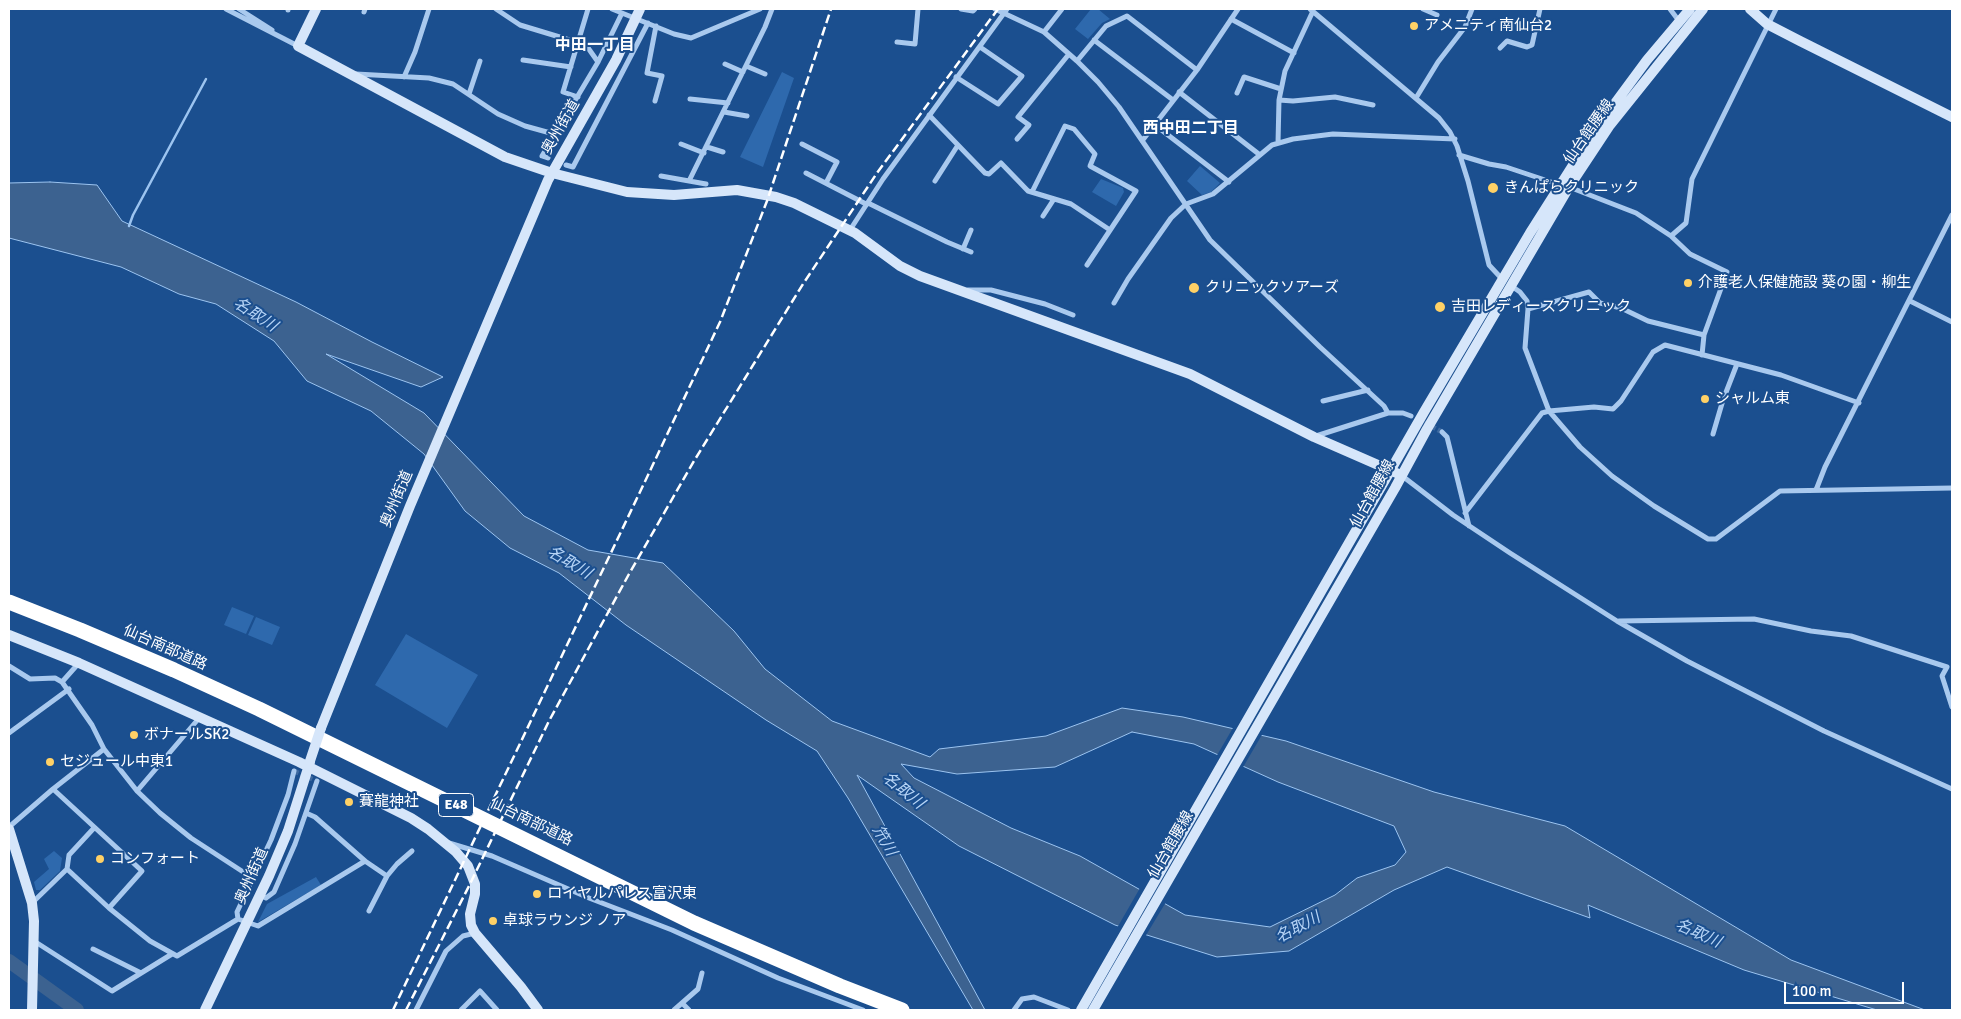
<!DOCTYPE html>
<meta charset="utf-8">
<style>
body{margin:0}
#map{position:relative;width:1961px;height:1019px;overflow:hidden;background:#1b4f8f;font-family:Signika,sans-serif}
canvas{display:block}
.frame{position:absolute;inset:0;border:10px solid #fff;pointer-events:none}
.scale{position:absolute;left:1784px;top:982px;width:120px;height:22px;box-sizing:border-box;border:2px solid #fff;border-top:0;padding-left:6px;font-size:15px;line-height:18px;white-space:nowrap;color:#fff;-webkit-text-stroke:4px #1b4f8f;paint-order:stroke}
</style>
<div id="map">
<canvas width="1961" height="1019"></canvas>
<div class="frame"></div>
<div class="scale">100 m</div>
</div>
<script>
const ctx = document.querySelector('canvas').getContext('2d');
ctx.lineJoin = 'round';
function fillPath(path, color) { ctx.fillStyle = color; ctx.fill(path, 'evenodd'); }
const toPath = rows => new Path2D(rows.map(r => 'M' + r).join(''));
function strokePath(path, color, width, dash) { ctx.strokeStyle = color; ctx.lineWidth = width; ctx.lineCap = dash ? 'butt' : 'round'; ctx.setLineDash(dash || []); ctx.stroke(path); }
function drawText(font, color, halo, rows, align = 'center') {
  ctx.font = font + ' Signika,"Noto Sans JP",sans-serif'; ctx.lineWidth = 4; ctx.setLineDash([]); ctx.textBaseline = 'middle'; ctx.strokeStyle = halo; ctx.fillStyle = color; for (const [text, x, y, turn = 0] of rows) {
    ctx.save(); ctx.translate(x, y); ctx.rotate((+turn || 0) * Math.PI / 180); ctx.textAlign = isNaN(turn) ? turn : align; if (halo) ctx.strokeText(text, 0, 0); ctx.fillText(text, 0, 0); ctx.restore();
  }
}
fillPath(toPath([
 [1091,9,1098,9,1110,19,1102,23,1088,39,1075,29],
 [782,72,794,78,763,167,740,157],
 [1200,166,1220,183,1211,192,1202,195,1187,181],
 [1101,179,1123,188,1124,192,1116,206,1092,192],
 [232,607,254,616,246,634,224,625],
 [256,617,280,627,272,645,248,635],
 [406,634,478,675,447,728,375,685],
 [54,851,62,858,60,871,40,890,36,890,34,882,49,869,44,859],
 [316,877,321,885,258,922,267,904]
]), '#2e69ad');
const water = toPath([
 [50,182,97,185,122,221,296,302,372,342,443,377,421,387,326,354,424,413,524,516,588,550,663,563,734,631,765,669,832,721,930,757,939,749,1046,736,1122,708,1183,717,1286,741,1434,792,1565,826,1791,960,1925,1010,1877,1010,1744,970,1588,905,1590,918,1447,867,1394,890,1289,951,1217,957,1115,925,959,846,857,775,985,1010,973,1010,848,798,817,751,766,720,626,625,559,573,510,548,465,511,424,454,371,411,307,381,274,341,216,304,179,294,121,267,9,238,9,183,50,182],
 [1132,732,1194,744,1278,782,1394,826,1406,852,1395,865,1357,878,1335,895,1270,927,1185,915,1080,856,1011,828,914,778,901,764,957,774,1055,767,1132,732]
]);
fillPath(water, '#3c6290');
strokePath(water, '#9cc4f0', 1);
fillPath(toPath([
 [1234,726,1263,733,1242,769,1216,757],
 [1140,888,1166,902,1145,937,1117,928]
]), '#1b4f8f');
strokePath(toPath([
 [129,226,133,215,206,79]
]), '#9cc4f0', 2.5);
strokePath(toPath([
 [9,961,77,1010]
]), '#3c6290', 14);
strokePath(toPath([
 [1418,419,1442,432],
 [294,771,317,781]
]), '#3d69a0', 5, [5, 2.5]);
strokePath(toPath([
 [226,9,298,46],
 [239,9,272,30],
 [496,9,520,25,586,45,598,62],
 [612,9,674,34,691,38,760,9],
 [961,9,973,11,975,9],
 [995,9,1044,32,1077,61,1098,82,1119,107,1210,240,1320,347,1384,406,1388,413],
 [1310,9,1439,118,1450,132,1457,146,1468,181,1489,265,1503,280],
 [1423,9,1437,15],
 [1670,9,1679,21],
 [288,10,288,9],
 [1313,11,1285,71,1279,100,1293,101,1335,97,1373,105],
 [364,12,365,9],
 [1231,19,1294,53],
 [1044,32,1062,9],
 [1094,40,1173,100],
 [897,42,915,44,918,9],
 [1500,48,1507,41,1527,47,1532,45,1540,9],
 [523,60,571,67],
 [1077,61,1106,26,1127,16,1197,70],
 [725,64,743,72],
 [746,66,765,74],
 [356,74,429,78,453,84,498,114,525,126,554,134],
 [404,77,415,52,429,9],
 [956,77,998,104,1022,76,980,47],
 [1179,92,1260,155],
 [1237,93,1244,77,1281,89],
 [469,94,480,61],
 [578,97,563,92,588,9],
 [1416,98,1438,62,1465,27,1472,9],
 [690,99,728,103],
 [655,101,662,76,647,73,656,26],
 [724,112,747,116],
 [929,115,985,173,989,174,1001,163,1028,191,1071,204,1110,230],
 [1155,125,1229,182],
 [1017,139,1029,125,1018,117,1069,54],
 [1142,141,1197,70,1238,9],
 [1278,143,1279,100],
 [681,144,704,153],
 [802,144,837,162,826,183],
 [707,147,723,152],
 [1459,155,1489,164,1506,167,1560,185],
 [548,158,542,156,598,62,622,13],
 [566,165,573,167,648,23],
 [806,173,866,204],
 [661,176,706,184],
 [689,181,765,27,772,9],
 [935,181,958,145],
 [1569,187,1636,213,1671,236],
 [1032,192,1065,126,1074,129,1095,154,1090,166,1136,191,1087,265],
 [868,203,947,242,971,252],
 [1043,216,1054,199],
 [850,230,883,179,1007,9],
 [963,249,971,230],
 [1510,285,1520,292,1527,301,1528,309,1525,348,1549,411,1580,447,1612,476,1654,506,1708,539,1716,539,1780,491,1952,488],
 [968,290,991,290,1045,304,1073,315],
 [1910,301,1952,322],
 [1114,303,1128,279,1171,218,1186,204,1213,194,1272,145,1293,139,1333,134,1455,139],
 [1528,309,1589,292,1600,303,1621,308,1648,321,1704,335],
 [1702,355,1704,335,1727,272,1690,254,1671,236,1686,223,1692,179,1776,9],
 [1323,401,1368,390],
 [1442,432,1447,437,1469,526],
 [1713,434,1723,400,1737,364],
 [1316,436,1388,413,1403,413,1411,416],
 [1401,475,1453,515,1510,553,1617,621,1687,661,1824,731,1952,789],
 [1816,490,1825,467,1952,215],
 [1465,513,1542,413,1549,411,1594,407,1613,409,1621,401,1653,352,1665,345,1781,375,1859,403],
 [1619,621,1754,619,1811,631,1851,636,1947,667,1942,676,1952,707],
 [9,666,30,679,55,678,62,682,92,725,104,749,137,791,160,813,191,838,254,879],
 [62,682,78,664],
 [9,733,69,689],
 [53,789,104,749],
 [137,791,200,717],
 [9,827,53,789,142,871,109,908],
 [449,843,492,856,589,898,672,930,778,978,863,1010],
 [365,861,387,876,369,911],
 [67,869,69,855,94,828],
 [387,876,397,864,412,851],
 [260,895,266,898,274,892,295,844,317,781],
 [32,903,67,869,109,908,150,941,177,956,238,919,258,926,365,861,315,817,306,813],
 [238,919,237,912,271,840,288,795,294,771],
 [34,941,112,991,172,954],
 [93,949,141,973],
 [682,1003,689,1010],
 [416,1010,446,951,463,936,475,933],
 [461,1010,480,991,497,1010],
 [674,1010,698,989,702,973],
 [1014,1010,1022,999,1034,997,1068,1010]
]), '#a9c9ee', 5);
strokePath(toPath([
 [316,9,298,46,505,157,552,173,627,192,674,195,737,190,776,197,794,203,855,233,900,266,920,276,1190,374,1314,437,1401,475],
 [1750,9,1767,24,1800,41,1952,117],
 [9,635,79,663,299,762,411,818,428,829,456,852,468,866,475,884,475,894,470,914,471,925,475,933,521,987,538,1010],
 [321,728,410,506,548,180,616,60,640,9],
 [9,829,32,903,34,921,32,1010],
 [205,1010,269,876,288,831,310,762],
 [1081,1010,1424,412,1530,233,1596,129,1647,60,1690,9],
 [1093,1010,1395,488,1427,429,1569,187,1610,125,1703,9]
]), '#d6e6fa', 10);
strokePath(toPath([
 [9,602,80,630,174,670,259,709,694,923,840,986,902,1010]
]), '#fff', 15);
strokePath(toPath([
 [393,1010,649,473,720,322,767,201,831,9],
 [406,1010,470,884,549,721,629,574,694,461,803,284,877,173,998,9]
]), '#fff', 2.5, [9, 4]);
strokePath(toPath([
 [310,761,321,728]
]), '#d6e6fa', 10);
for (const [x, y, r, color] of [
 [1414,26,5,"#ffd166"],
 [1493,188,6,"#ffd166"],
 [1688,283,5,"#ffd166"],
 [1194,288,6,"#ffd166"],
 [1440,307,6,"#ffd166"],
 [1705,399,5,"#ffd166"],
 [134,735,5,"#ffd166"],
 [50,762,5,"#ffd166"],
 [349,802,5,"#ffd166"],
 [100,859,5,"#ffd166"],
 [537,894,5,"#ffd166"],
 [493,921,5,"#ffd166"]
]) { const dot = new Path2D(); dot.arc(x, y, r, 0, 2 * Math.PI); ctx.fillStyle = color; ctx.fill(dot); strokePath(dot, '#1b4f8f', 2); }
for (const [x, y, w] of [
 [456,805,35]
]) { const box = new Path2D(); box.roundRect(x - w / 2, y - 11.5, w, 23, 4); ctx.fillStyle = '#1b4f8f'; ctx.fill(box); strokePath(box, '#fff', 1); }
drawText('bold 14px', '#fff', null, [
 ["E48",456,805]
]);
drawText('15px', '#fff', '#1b4f8f', [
 ["アメニティ南仙台2",1424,26],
 ["きんぱらクリニック",1504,188],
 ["介護老人保健施設 葵の園・柳生",1698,283],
 ["クリニックソアーズ",1205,288],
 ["吉田レディースクリニック",1451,307],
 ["シャルム東",1715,399],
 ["ボナールSK2",144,735],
 ["セジュール中東1",60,762],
 ["賽龍神社",359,802],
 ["コンフォート",110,859],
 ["ロイヤルパレス富沢東",547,894],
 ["卓球ラウンジ ノア",503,921]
], 'left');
drawText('15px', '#fff', '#1b4f8f', [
 ["奥州街道",561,127,-60],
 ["仙台館腰線",1589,132,-55],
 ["仙台館腰線",1373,494,-61],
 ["奥州街道",397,499,-67],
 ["仙台南部道路",165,648,24],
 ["仙台南部道路",531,822,26],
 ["仙台館腰線",1171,845,-60],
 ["奥州街道",252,876,-66]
]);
drawText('bold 16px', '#fff', '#1b4f8f', [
 ["中田一丁目",595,46],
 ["西中田二丁目",1191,129]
]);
drawText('italic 16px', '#b5d3f5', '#1b4f8f', [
 ["名取川",255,315,33],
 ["名取川",569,563,31],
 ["名取川",903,791,39],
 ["笊川",884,841,60],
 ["名取川",1298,928,-28],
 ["名取川",1698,934,24]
]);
</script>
